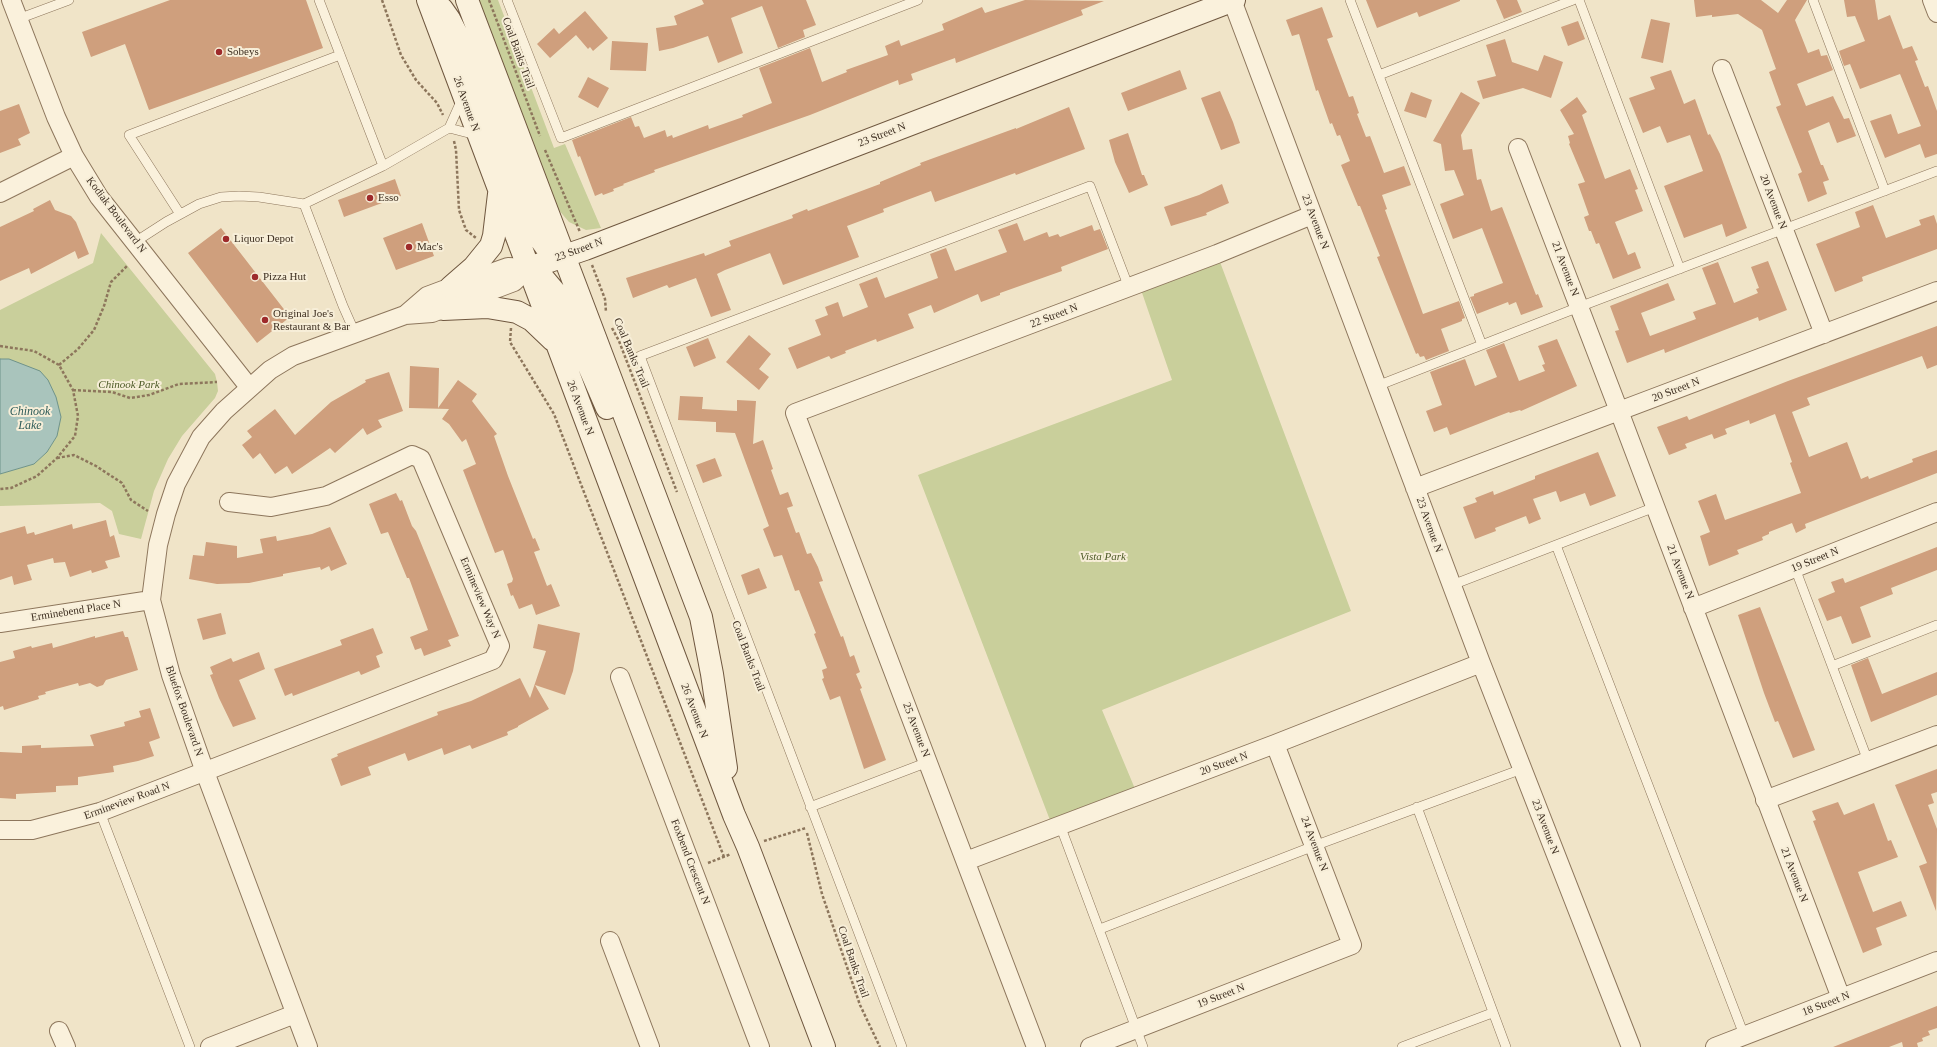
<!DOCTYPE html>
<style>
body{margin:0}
canvas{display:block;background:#f0e4c8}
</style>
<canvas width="1937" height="1047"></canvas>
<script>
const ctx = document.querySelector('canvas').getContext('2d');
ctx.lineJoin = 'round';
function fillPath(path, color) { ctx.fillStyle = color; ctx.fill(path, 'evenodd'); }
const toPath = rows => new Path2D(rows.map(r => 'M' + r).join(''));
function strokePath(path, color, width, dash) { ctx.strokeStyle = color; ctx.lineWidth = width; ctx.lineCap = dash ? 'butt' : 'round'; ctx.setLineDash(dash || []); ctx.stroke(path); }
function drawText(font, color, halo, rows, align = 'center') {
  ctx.font = font + ' Georgia,serif'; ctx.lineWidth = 4; ctx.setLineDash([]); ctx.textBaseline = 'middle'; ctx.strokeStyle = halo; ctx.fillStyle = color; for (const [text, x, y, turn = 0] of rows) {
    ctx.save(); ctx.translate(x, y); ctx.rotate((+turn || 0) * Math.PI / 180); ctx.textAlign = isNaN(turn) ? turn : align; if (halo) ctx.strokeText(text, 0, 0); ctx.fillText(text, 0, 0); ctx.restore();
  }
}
fillPath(toPath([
 [472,0,498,0,554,148,565,144,601,228,586,230,569,222,552,202],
 [101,233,215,374,217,382,218,391,215,398,182,436,168,459,154,491,141,539,119,534,112,511,100,503,0,506,0,474,34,464,47,452,57,436,9,359,0,359,0,310,93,263],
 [1217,254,1351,611,1102,710,1138,796,1053,828,918,475,1172,380,1139,284]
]), '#c9cf9b');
const water = toPath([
 [0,359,9,359,40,371,48,380,56,397,61,417,57,436,47,452,34,464,0,474,0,359]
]);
fillPath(water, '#a9c4bc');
strokePath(water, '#6f938a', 1);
fillPath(toPath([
 [170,0,306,0,323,48,149,110,125,44,91,57,82,32],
 [702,0,806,0,816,25,803,30,805,37,778,48,762,6,731,18,743,53,718,63,708,36,673,48,659,51,656,28,677,25,674,16,704,4],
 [1025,0,1104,1,1081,10,1083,15,956,63,955,58,911,74,913,80,899,85,898,80,810,115,654,170,655,172,623,184,624,185,613,189,614,191,603,195,602,193,595,196,580,156,578,157,572,140,631,117,635,127,639,126,644,138,665,130,667,137,672,135,673,138,708,125,709,129,743,117,742,115,772,103,759,68,810,48,822,82,847,72,846,70,888,55,885,46,899,40,901,46,944,30,942,24,982,7,985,13],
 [1366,0,1460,0,1460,1,1419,17,1417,12,1377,28],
 [1496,0,1517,0,1522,12,1504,19],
 [1694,0,1761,0,1778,13,1787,0,1807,0,1795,20,1808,53,1819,49,1821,56,1827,55,1833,70,1797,84,1806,106,1833,96,1844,119,1849,118,1856,136,1837,143,1829,122,1808,131,1821,165,1823,165,1829,180,1823,182,1827,194,1808,202,1798,174,1802,172,1776,107,1781,105,1769,72,1776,69,1762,30,1738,14,1712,17,1712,15,1696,17],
 [1844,0,1875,0,1878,20,1890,15,1903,49,1912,46,1918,60,1915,61,1925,87,1928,86,1937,111,1937,154,1925,158,1920,144,1885,158,1870,121,1891,114,1898,134,1921,126,1900,74,1860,89,1850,64,1844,66,1839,51,1865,41,1855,16,1847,17],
 [1322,7,1333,37,1327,39,1349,97,1353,96,1359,113,1357,114,1366,137,1370,136,1384,173,1404,166,1411,185,1382,195,1387,209,1385,210,1423,314,1459,301,1465,318,1462,319,1462,321,1441,329,1449,351,1426,360,1424,356,1420,357,1418,353,1416,354,1377,257,1380,256,1360,206,1358,206,1341,165,1350,161,1340,135,1337,136,1332,123,1330,124,1318,90,1316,91,1299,34,1292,36,1286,20],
 [585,11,608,38,593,51,590,47,588,49,576,35,550,58,537,44,554,28,559,34],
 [1651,19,1670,23,1663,63,1641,58],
 [1578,21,1585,39,1568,46,1561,27],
 [1505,39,1512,62,1538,71,1544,55,1563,62,1551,98,1523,88,1483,99,1477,81,1496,76,1486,45],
 [612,41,648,43,646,71,610,70],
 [1180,70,1187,89,1128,111,1121,93],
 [1671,70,1684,104,1695,99,1708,135,1710,134,1720,154,1747,228,1726,237,1722,224,1684,238,1664,186,1703,171,1690,135,1667,143,1660,126,1643,133,1629,98,1655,89,1650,77],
 [588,77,609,88,598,108,578,97],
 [1220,91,1233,122,1240,143,1221,150,1201,98],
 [1411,92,1432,100,1426,118,1404,111],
 [1461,92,1480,103,1461,135,1463,150,1472,149,1477,180,1481,179,1491,211,1502,207,1536,295,1538,294,1543,307,1521,315,1516,302,1509,305,1508,302,1477,314,1470,297,1474,296,1474,294,1503,283,1482,228,1453,239,1440,204,1464,195,1454,170,1445,171,1441,144,1433,141],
 [1577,97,1587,112,1582,115,1605,179,1630,169,1638,189,1635,190,1643,211,1615,222,1628,255,1635,252,1641,268,1613,279,1599,243,1596,244,1591,231,1589,231,1584,217,1589,215,1578,184,1585,182,1569,144,1570,143,1568,136,1574,134,1560,110],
 [19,104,30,133,18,139,21,145,0,153,0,111],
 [1069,107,1085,149,1016,175,1015,173,935,202,931,191,883,209,884,212,847,226,859,257,783,285,770,253,725,270,717,274,731,310,711,317,696,278,669,288,667,285,633,298,626,278,704,253,705,256,731,246,729,241,793,218,792,215,807,209,808,211,880,184,880,182,921,165,920,163,1016,128,1016,129],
 [1128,133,1142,175,1144,175,1148,185,1129,193,1115,162,1109,140],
 [395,179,401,196,344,217,338,200],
 [1222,184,1229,203,1206,213,1207,215,1171,226,1164,207,1199,195],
 [50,200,55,210,71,216,76,222,89,254,78,259,75,251,31,274,29,268,0,281,0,227,34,211,33,209],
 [1873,205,1886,238,1921,225,1919,220,1934,215,1937,224,1937,249,1862,277,1863,281,1835,292,1816,244,1860,227,1855,212],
 [422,223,434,256,396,270,383,238],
 [1017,223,1024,241,1047,232,1049,237,1058,234,1060,237,1092,225,1094,231,1100,229,1108,249,1061,267,1062,271,1000,293,1000,295,981,302,978,294,934,313,931,305,908,314,914,328,877,342,876,339,845,351,846,353,831,359,829,356,797,369,788,348,821,335,815,320,828,315,825,307,838,302,843,317,868,307,859,284,877,277,885,298,938,278,930,254,946,248,955,271,1007,252,998,230],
 [221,228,290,317,257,343,188,253],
 [1768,261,1787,310,1759,321,1758,317,1665,353,1664,349,1627,363,1615,331,1619,330,1610,306,1668,283,1675,300,1641,313,1650,336,1696,319,1693,312,1716,304,1702,268,1718,262,1734,303,1758,293,1756,289,1759,288,1751,267],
 [1937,326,1937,365,1927,369,1922,356,1807,398,1810,405,1792,412,1809,457,1847,442,1861,479,1868,476,1869,479,1913,462,1912,459,1937,450,1937,473,1805,524,1806,528,1796,533,1792,523,1769,532,1769,534,1762,537,1763,540,1737,550,1739,554,1709,566,1700,536,1710,532,1698,501,1716,494,1725,520,1801,493,1790,463,1792,462,1775,414,1750,424,1749,420,1725,429,1727,434,1714,439,1712,434,1685,444,1687,448,1669,455,1657,427,1687,416,1689,420,1788,381],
 [749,335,771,354,759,369,769,377,759,390,726,362],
 [708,338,716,358,694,367,686,347],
 [1557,339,1577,386,1521,411,1520,410,1510,413,1509,412,1450,435,1447,427,1434,432,1426,411,1442,405,1430,372,1465,359,1475,386,1497,377,1486,350,1504,343,1519,381,1545,371,1542,365,1545,364,1538,346],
 [410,366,439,368,438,408,458,380,477,394,472,401,497,434,494,436,508,476,533,539,535,538,540,550,534,552,547,586,551,584,560,606,536,615,532,604,519,609,513,595,511,596,507,584,512,582,513,579,503,550,495,553,463,470,476,464,466,439,462,442,449,424,442,419,449,409,409,408],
 [389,372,403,411,378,420,382,427,367,435,363,428,335,453,330,448,292,474,287,466,275,474,260,453,253,459,242,445,252,437,247,431,275,409,295,435,331,402,366,382,365,380],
 [680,396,703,397,702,409,737,411,737,400,756,401,753,444,763,440,773,469,771,470,780,495,788,492,793,506,787,508,796,533,799,532,807,554,811,553,818,567,823,581,819,582,841,637,843,636,850,657,854,655,860,672,856,674,862,688,860,689,886,760,864,769,840,696,830,700,822,679,824,678,822,670,827,668,814,634,816,633,799,590,795,591,782,555,774,557,763,529,769,526,735,433,716,432,716,422,678,420],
 [1598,452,1616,496,1590,506,1585,493,1560,502,1556,491,1533,499,1541,519,1529,524,1526,516,1495,528,1496,531,1475,539,1463,507,1477,502,1475,498,1493,491,1494,495,1535,479,1535,476],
 [715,458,722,476,703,483,696,465],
 [396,493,400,501,402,500,412,526,416,531,459,636,448,640,451,646,424,656,421,648,415,650,410,637,428,630,409,578,407,578,388,532,381,534,369,504],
 [106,520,110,537,114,535,120,557,105,561,108,568,92,573,91,570,70,577,65,562,54,563,53,558,27,565,32,580,14,585,12,576,0,580,0,533,25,526,27,534,34,532,35,535,72,524,73,529],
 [330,527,347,564,331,571,329,566,321,570,320,567,283,574,283,576,249,583,217,584,189,579,193,555,204,556,206,542,237,546,237,558,263,553,260,539,276,536,277,541,312,534],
 [1937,547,1937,570,1891,588,1893,594,1860,607,1871,637,1852,644,1841,616,1827,621,1818,599,1835,592,1831,582,1843,578,1845,583],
 [759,568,767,588,748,595,741,575],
 [1760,607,1815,750,1793,758,1778,721,1775,722,1764,693,1738,615],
 [221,613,226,634,203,640,197,619],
 [538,624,580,633,573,671,565,695,535,685,549,709,518,726,518,727,507,732,508,735,472,749,470,745,444,755,442,748,408,761,405,753,368,767,371,775,341,786,331,759,338,756,337,754,438,715,437,712,471,701,520,678,530,698,546,651,533,648],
 [373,628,383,653,376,656,380,667,361,675,359,671,293,696,292,693,285,696,274,669,342,645,340,640],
 [123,631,125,637,128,637,138,670,106,680,103,685,97,687,90,683,79,686,78,683,45,692,46,694,38,696,39,699,4,710,3,706,0,707,0,662,15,658,13,651,31,646,32,648,52,643,53,648,95,636,95,638],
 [259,652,265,669,239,680,256,719,233,727,219,698,210,675,213,674,210,667,231,658,233,662],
 [1868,658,1882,694,1937,672,1937,695,1871,722,1851,665],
 [150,708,160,738,149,742,154,756,138,761,113,766,114,772,78,777,78,785,56,786,56,792,16,794,16,799,0,798,0,752,22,753,22,746,41,745,41,748,94,746,90,735,125,726,124,722,141,717,139,711],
 [1937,769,1937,792,1931,794,1934,803,1928,805,1937,829,1936,911,1919,866,1927,863,1895,785],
 [1838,802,1844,815,1874,803,1888,841,1891,840,1898,857,1858,872,1873,912,1901,901,1907,916,1876,928,1882,945,1863,953,1813,821,1816,820,1812,811],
 [1937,1006,1937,1028,1928,1031,1930,1035,1922,1038,1923,1041,1917,1043,1918,1047,1903,1047,1902,1042,1889,1047,1833,1047]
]), '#cf9f7d');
const lane = toPath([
 [319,0,383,166],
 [507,0,561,138,918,0],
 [1350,0,1482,345],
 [1579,0,1680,269],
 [1813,0,1885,191],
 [18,19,69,0],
 [1379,75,1573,0],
 [449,128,476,135],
 [304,204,383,166,449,128,462,99],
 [180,214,129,135,340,55],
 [135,242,166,222,199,204,221,197,239,196,259,197,304,204,343,306,355,333],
 [1377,386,1579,307,1937,171],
 [1556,545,1744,1035],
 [1795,568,1868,761],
 [1452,585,1655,507],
 [1832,666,1937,625],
 [810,807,928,762],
 [1417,807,1506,1047],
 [100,812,190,1047],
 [1060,825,1143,1047],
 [1100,929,1314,846,1522,769],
 [902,1047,640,356,1090,186,1129,288],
 [1402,1047,1492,1013]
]);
const street = toPath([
 [11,0,56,117,74,156,99,197,249,387],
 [1232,0,1481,663,1631,1047],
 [1932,0,1937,13],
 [1722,69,1824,334],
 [1518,148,1619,411,1841,998],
 [0,193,74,156],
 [405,315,427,296,451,287,508,267,529,268],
 [1415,488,1937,291],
 [1693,608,1937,512],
 [0,623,151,600],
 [620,677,760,1047],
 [1765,800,1937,735],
 [0,830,32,830,100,812,493,660,500,646,421,459,412,455,326,496,271,507,229,502],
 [966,861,1275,744,1481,663],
 [610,941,650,1047],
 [59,1031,66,1047],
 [210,1047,295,1014],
 [308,1047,205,772,171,675,151,600,158,545,166,514,176,484,201,437,224,411,270,370,293,356,405,315,432,313,514,282,529,268],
 [1036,1047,795,413,1217,254,1312,215],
 [1090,1047,1352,945,1275,744],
 [1715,1047,1937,961]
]);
const secondary = toPath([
 [428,0,734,815,748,847,824,1047],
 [467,0,701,617,712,674,726,768],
 [442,9,449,19,467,55,539,237,549,251,563,256],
 [529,268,585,249,1234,0],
 [530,269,543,278,559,297,607,408],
 [451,287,474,267,491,246,494,236,499,194],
 [443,309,487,307,517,312,532,320,553,340]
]);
strokePath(lane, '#8d765c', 10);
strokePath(street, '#8d765c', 20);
strokePath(secondary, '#6f573f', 24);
strokePath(toPath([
 [382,0,401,55,416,80,437,103,443,115],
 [489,0,540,136],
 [454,141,456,150,459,210,466,230,476,238],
 [545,150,580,232],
 [592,265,605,299,606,312],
 [511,328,510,342,554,414,724,857],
 [612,328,619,341,677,492],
 [0,346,34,351,59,365,73,390,78,416,75,436,57,458,37,476,11,488,0,489],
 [59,365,78,349,94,330,104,306,111,282,127,266],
 [73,390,112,392,130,398,149,395,179,384,217,382],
 [57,458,74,455,96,466,122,483,131,500,148,511],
 [807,833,822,894,860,1005,880,1047],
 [764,841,806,828],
 [708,863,731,854]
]), '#8d765c', 2.5, [3, 2]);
strokePath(lane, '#faf1dc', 9);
strokePath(street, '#faf1dc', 18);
strokePath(secondary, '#faf1dc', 22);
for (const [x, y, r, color] of [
 [219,52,4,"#9e2a2b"],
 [370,198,4,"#9e2a2b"],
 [226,239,4,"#9e2a2b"],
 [409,247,4,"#9e2a2b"],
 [255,277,4,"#9e2a2b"],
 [265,320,4,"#9e2a2b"]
]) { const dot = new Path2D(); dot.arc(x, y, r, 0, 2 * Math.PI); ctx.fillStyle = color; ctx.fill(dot); strokePath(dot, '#f7eed8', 1.5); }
drawText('11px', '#3d2e20', '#f7eed8', [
 ["Sobeys",227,52],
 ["Esso",378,198],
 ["Liquor Depot",234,239],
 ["Mac's",417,247],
 ["Pizza Hut",263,277],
 ["Original Joe's",273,314],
 ["Restaurant & Bar",273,327]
], 'left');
drawText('11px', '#3d2e20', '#f7eed8', [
 ["Coal Banks Trail",518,53,70],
 ["26 Avenue N",466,104,70],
 ["23 Street N",882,135,-21],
 ["20 Avenue N",1773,202,69],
 ["Kodiak Boulevard N",116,215,53],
 ["23 Avenue N",1315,222,69],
 ["23 Street N",579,250,-20],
 ["21 Avenue N",1565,269,69],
 ["22 Street N",1054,316,-21],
 ["Coal Banks Trail",631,353,67],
 ["20 Street N",1676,390,-21],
 ["26 Avenue N",580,408,69],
 ["23 Avenue N",1429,525,70],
 ["19 Street N",1815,560,-22],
 ["21 Avenue N",1680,572,69],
 ["Ermineview Way N",480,598,67],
 ["Erminebend Place N",76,611,-9],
 ["Coal Banks Trail",748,656,69],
 ["Bluefox Boulevard N",184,711,71],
 ["26 Avenue N",694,711,69],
 ["25 Avenue N",916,730,69],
 ["20 Street N",1224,764,-20],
 ["Ermineview Road N",127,801,-20],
 ["23 Avenue N",1545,827,69],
 ["24 Avenue N",1314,844,69],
 ["Foxbend Crescent N",690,862,69],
 ["21 Avenue N",1794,875,69],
 ["Coal Banks Trail",853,962,71],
 ["19 Street N",1221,996,-21],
 ["18 Street N",1826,1004,-21]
]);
drawText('italic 11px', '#4d5a26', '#f7eed8', [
 ["Chinook Park",129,385],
 ["Vista Park",1103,557]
]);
drawText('italic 12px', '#2f5d5a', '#f7eed8', [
 ["Chinook",30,412],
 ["Lake",30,426]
]);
</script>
